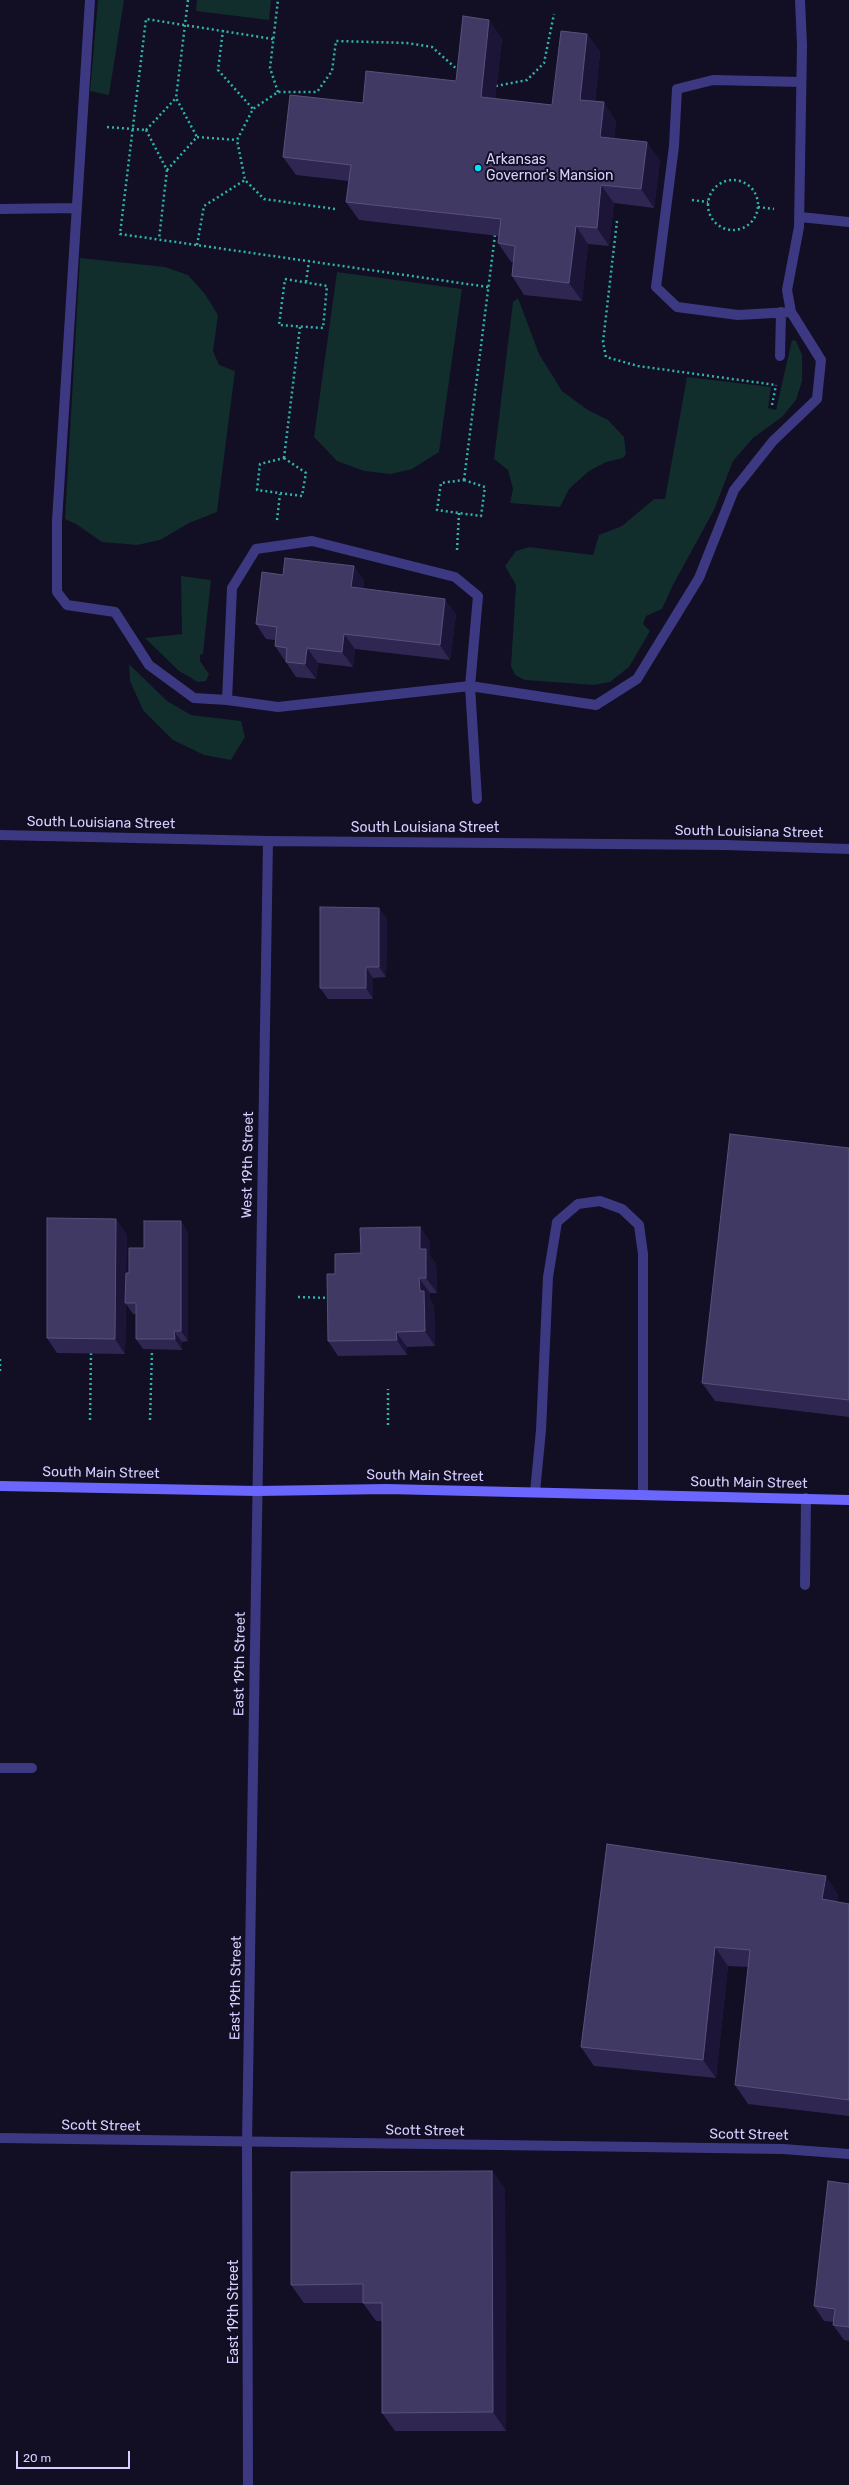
<!DOCTYPE html>
<style>
body{margin:0}
#map{position:relative;width:849px;height:2485px;overflow:hidden;background:#120e23;font-family:Rubik,sans-serif}
canvas{display:block}
.scale{position:absolute;left:16px;top:2451px;width:114px;height:18px;box-sizing:border-box;border:2px solid #d5d0ff;border-top:0;padding-left:5px;font-size:12px;line-height:14px;white-space:nowrap;color:#d5d0ff;-webkit-text-stroke:3px #120e23;paint-order:stroke}
</style>
<div id="map">
<canvas width="849" height="2485"></canvas>
<div class="scale">20 m</div>
</div>
<script>
const ctx = document.querySelector('canvas').getContext('2d');
ctx.lineJoin = 'round';
function fillPath(path, color) { ctx.fillStyle = color; ctx.fill(path, 'evenodd'); }
const toPath = rows => new Path2D(rows.map(r => 'M' + r).join(''));
function strokePath(path, color, width, dash) { ctx.strokeStyle = color; ctx.lineWidth = width; ctx.lineCap = dash ? 'butt' : 'round'; ctx.setLineDash(dash || []); ctx.stroke(path); }
function drawText(font, color, halo, rows, align = 'center') {
  ctx.font = font + ' Rubik,sans-serif'; ctx.lineWidth = 4; ctx.setLineDash([]); ctx.textBaseline = 'middle'; ctx.strokeStyle = halo; ctx.fillStyle = color; for (const [text, x, y, turn = 0] of rows) {
    ctx.save(); ctx.translate(x, y); ctx.rotate((+turn || 0) * Math.PI / 180); ctx.textAlign = isNaN(turn) ? turn : align; if (halo) ctx.strokeText(text, 0, 0); ctx.fillText(text, 0, 0); ctx.restore();
  }
}
fillPath(toPath([
 [98,0,124,0,109,95,90,91],
 [197,0,271,0,269,20,196,11],
 [80,258,165,267,188,275,205,294,218,315,213,351,219,365,235,371,217,512,189,523,160,540,137,545,102,542,76,524,65,519],
 [337,272,462,289,439,452,412,469,391,474,364,471,337,461,314,437],
 [518,298,539,354,562,391,588,410,608,420,624,437,626,454,623,458,606,462,589,471,569,489,560,507,510,503,513,489,508,470,494,459,513,302],
 [792,340,796,341,802,355,802,381,796,400,782,417,753,438,733,461,714,510,673,585,662,609,646,616,643,624,650,631,629,667,610,682,594,685,525,680,515,675,511,666,516,585,505,566,516,551,529,547,593,555,599,535,622,526,654,499,665,499,687,377,771,387,768,408,776,410],
 [181,576,211,580,203,654,200,655,200,661,209,674,206,681,198,682,179,671,145,638,182,634],
 [129,664,167,701,191,715,241,721,245,737,231,760,204,755,173,740,143,710,130,681]
]), '#112d2c');
strokePath(toPath([
 [188,0,176,98,197,137],
 [223,30,218,70,253,109],
 [273,39,146,19,120,234,488,287],
 [496,86,527,80,544,63,554,14],
 [278,92,270,68,278,0],
 [107,127,146,130],
 [146,130,167,170,159,239],
 [146,130,176,98],
 [197,137,237,140],
 [167,170,197,137],
 '708 205a25 25 0 1 1 50 0a25 25 0 1 1-50 0Z',
 [692,200,708,202],
 [758,207,774,209],
 [335,209,264,199,245,180,237,140,253,109,278,92,317,92,332,71,336,41,407,43,432,47,459,71],
 [617,221,603,342,606,357,638,366,776,385],
 [197,245,204,206,245,180],
 [285,279,327,286,323,328,279,325,285,279],
 [306,282,309,261],
 [772,405,776,385],
 [284,458,306,473,302,496,257,490,260,464,284,458],
 [284,458,300,327],
 [464,480,495,235],
 [464,480,485,487,481,516,437,510,441,483,464,480],
 [277,520,280,494],
 [457,550,459,513],
 [298,1297,330,1298],
 [0,1371,0,1356],
 [90,1420,91,1353],
 [150,1420,152,1350],
 [388,1425,388,1389]
]), '#2fb4ac', 2.5, [2, 3]);
strokePath(toPath([
 [90,0,57,521,57,592,67,605,115,612,149,665,194,698,227,700,278,707,470,686,596,705,637,679,699,578,734,490,773,441,817,399,821,360,791,312,787,290,799,227,802,45,800,0],
 [0,209,77,208],
 [800,217,849,222],
 [791,312,738,315,677,307,656,287,674,146,677,89,713,80,801,82],
 [780,356,781,312],
 [227,700,232,588,256,549,312,541,455,577,478,596,470,686,477,799],
 [535,1492,541,1430,548,1277,557,1222,578,1204,600,1201,622,1209,639,1225,643,1254,643,1494],
 [805,1585,806,1498],
 [0,1768,32,1768]
]), '#3c3982', 10);
strokePath(toPath([
 [0,835,268,841,725,845,849,849],
 [248,2485,247,2143,268,841]
]), '#3c3982', 10);
strokePath(toPath([
 [0,2138,783,2149,849,2154]
]), '#3c3982', 10);
strokePath(toPath([
 [0,1486,257,1491,387,1489,849,1500]
]), '#6b67fe', 10);
fillPath(toPath([
 [587,34,600,52,595,102,616,121,614,138,660,160,654,208,614,203,609,246,588,244,582,301,524,295,512,276,513,262,511,262,498,243,499,236,359,220,346,202,349,181,296,175,283,157,363,103,456,81,502,38,495,99,552,105],
 [354,566,364,581,363,589,456,614,450,660,355,649,353,667,318,663,316,679,296,677,275,646,275,640,266,639,256,624,283,575],
 [387,918,386,977,373,978,373,999,328,999,320,988],
 [849,1148,849,1417,715,1401,702,1383],
 [420,1227,430,1242,430,1256,436,1264,437,1293,430,1293,430,1299,434,1306,435,1346,407,1347,407,1355,338,1356,328,1341,335,1274,361,1253],
 [188,1232,188,1341,182,1342,182,1350,143,1349,136,1339,136,1314,133,1314,126,1304,125,1354,57,1353,47,1338,127,1234,126,1273,129,1273,144,1248],
 [607,1844,838,1894,837,1902,849,1904,849,2116,748,2104,735,2085,748,1967,728,1966,716,2078,594,2066,581,2047],
 [492,2171,505,2189,506,2431,395,2431,382,2413,382,2321,376,2321,363,2303,304,2303,291,2285],
 [849,2184,849,2341,844,2340,833,2325,834,2322,824,2321,814,2306]
]), '#2f2751');
fillPath(toPath([
 [489,20,502,38,493,115,481,97],
 [587,34,600,52,593,118,580,100],
 [604,102,616,121,613,155,600,137],
 [647,142,660,160,654,208,641,189],
 [601,185,614,203,609,246,597,228],
 [576,226,588,244,582,301,569,283],
 [354,566,364,581,362,602,351,587],
 [445,599,456,614,450,660,440,645],
 [344,634,355,649,353,667,342,652],
 [307,648,318,663,316,679,305,664],
 [379,908,387,918,386,977,379,967],
 [366,967,373,978,373,999,366,988],
 [116,1219,127,1234,125,1354,115,1339],
 [181,1221,188,1232,188,1341,181,1331],
 [420,1227,430,1242,430,1256,436,1264,437,1293,426,1278,420,1249],
 [419,1278,430,1293,430,1299,434,1306,435,1346,425,1331,420,1291],
 [174,1331,182,1342,182,1350,175,1339],
 [396,1332,407,1347,407,1355,397,1340],
 [826,1876,838,1894,835,1918,822,1899],
 [715,1947,728,1966,716,2078,703,2060],
 [492,2171,505,2189,506,2431,493,2412]
]), '#1c1537');
const building = toPath([
 [463,16,489,20,481,97,552,105,561,31,587,34,580,100,604,102,600,137,647,142,641,189,601,185,597,228,576,226,569,283,512,276,515,246,498,243,501,219,346,202,351,165,283,157,290,95,363,103,366,71,456,81,463,16],
 [285,558,354,566,351,587,445,599,440,645,344,634,342,652,307,648,305,664,286,662,287,648,275,646,277,627,256,624,262,572,283,575,285,558],
 [320,907,379,908,379,967,366,967,366,988,320,988,320,907],
 [730,1134,849,1148,849,1400,702,1383,730,1134],
 [47,1218,116,1219,115,1339,47,1338,47,1218],
 [144,1221,181,1221,181,1331,174,1331,175,1339,136,1339,136,1303,125,1303,126,1273,129,1273,129,1248,144,1248,144,1221],
 [420,1227,420,1249,426,1249,426,1278,419,1278,420,1291,424,1291,425,1331,396,1332,397,1340,328,1341,327,1274,335,1274,335,1254,361,1253,360,1228,420,1227],
 [607,1844,826,1876,822,1899,849,1904,849,2100,735,2085,750,1950,715,1947,703,2060,581,2047,607,1844],
 [492,2171,493,2412,382,2413,382,2303,363,2303,363,2284,291,2285,291,2172,492,2171],
 [828,2181,849,2184,849,2327,833,2325,835,2309,814,2306,828,2181]
]);
fillPath(building, '#403964');
strokePath(building, '#58517c', 1);
for (const [x, y, r, color] of [
 [478,168,4,"#01e1fa"]
]) { const dot = new Path2D(); dot.arc(x, y, r, 0, 2 * Math.PI); ctx.fillStyle = color; ctx.fill(dot); strokePath(dot, '#120e23', 1.5); }
drawText('14px', '#d5d0ff', '#120e23', [
 ["Arkansas",486,160],
 ["Governor's Mansion",486,176]
], 'left');
drawText('14px', '#d5d0ff', '#120e23', [
 ["South Louisiana Street",101,823,1],
 ["South Louisiana Street",425,828],
 ["South Louisiana Street",749,832,1],
 ["West 19th Street",248,1165,-89],
 ["South Main Street",101,1473,1],
 ["South Main Street",425,1476,1],
 ["South Main Street",749,1483,1],
 ["East 19th Street",240,1664,-89],
 ["East 19th Street",236,1988,-89],
 ["Scott Street",101,2126,1],
 ["Scott Street",425,2131,1],
 ["Scott Street",749,2135,1],
 ["East 19th Street",234,2312,-90]
]);
</script>
